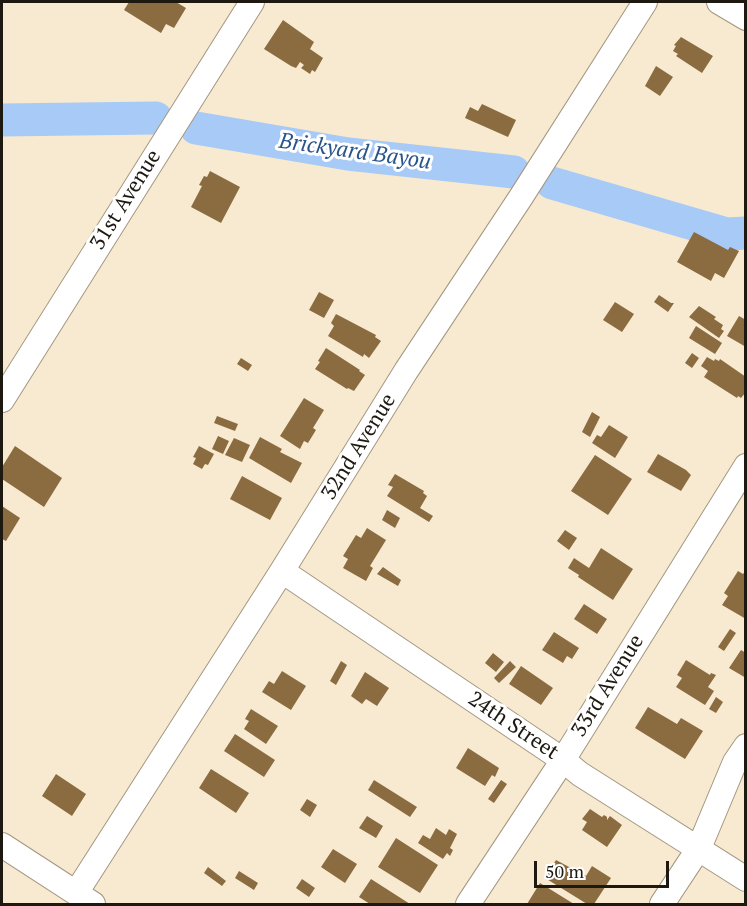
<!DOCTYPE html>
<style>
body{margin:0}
#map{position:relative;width:747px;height:906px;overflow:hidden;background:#f7ead1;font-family:"PT Serif",serif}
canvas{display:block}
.frame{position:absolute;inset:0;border:3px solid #1d1910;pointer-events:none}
.scale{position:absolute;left:534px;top:861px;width:135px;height:27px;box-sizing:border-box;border:3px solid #1d1910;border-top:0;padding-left:8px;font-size:18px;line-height:21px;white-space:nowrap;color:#1d1910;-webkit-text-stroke:4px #fff;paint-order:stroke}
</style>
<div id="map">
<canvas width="747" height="906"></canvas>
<div class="frame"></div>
<div class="scale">50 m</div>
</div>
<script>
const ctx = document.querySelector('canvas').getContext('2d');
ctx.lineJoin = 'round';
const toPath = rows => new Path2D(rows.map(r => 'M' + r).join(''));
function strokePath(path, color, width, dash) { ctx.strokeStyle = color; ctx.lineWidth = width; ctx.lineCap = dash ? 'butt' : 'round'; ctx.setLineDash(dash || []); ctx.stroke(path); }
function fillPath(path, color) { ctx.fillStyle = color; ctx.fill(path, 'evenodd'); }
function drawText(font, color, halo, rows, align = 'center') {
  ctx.font = font + ' "PT Serif",serif'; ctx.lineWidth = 6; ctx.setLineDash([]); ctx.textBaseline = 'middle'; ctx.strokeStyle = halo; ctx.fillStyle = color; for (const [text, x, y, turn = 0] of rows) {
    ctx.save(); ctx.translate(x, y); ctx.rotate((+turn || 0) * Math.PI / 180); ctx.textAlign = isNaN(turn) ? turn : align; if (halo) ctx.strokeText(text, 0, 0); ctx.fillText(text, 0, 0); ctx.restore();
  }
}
strokePath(toPath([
 [2,120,156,118],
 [196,128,348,154,514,172],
 [552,183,727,234,746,233]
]), '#a8caf6', 33);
fillPath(toPath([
 [129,2,176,2,186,8,174,28,166,24,161,33,124,10],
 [283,20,314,42,310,49,323,58,315,72,312,70,310,74,301,68,304,65,300,62,296,68,291,66,264,49],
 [681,37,713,56,702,73,676,56,678,54,673,51,676,46,674,45],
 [656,66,673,77,660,96,645,86],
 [482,104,516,120,508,137,465,118,470,107,478,111],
 [210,171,240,187,221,223,191,207,202,186,199,185,204,176,207,177],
 [694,232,728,250,730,247,739,251,724,278,715,273,711,281,677,262],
 [319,292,334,300,324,318,309,310],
 [659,295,671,303,674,303,668,312,654,302],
 [615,302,634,314,622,332,603,320],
 [699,306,716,317,714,319,723,325,721,329,724,331,719,338,689,317],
 [336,314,376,335,375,337,381,341,369,358,364,354,363,357,328,336,334,326,331,323],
 [739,316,746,320,746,347,727,336],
 [696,326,722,343,715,354,689,338],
 [326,348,360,370,359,371,365,375,354,391,348,388,347,389,315,369,320,362,318,361],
 [692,353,699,358,692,368,685,363],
 [707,357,714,361,715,359,719,361,720,359,746,377,746,392,741,398,738,396,737,398,704,377,708,371,701,366],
 [241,358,252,365,248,371,237,364],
 [304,398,324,410,313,428,316,430,308,443,304,441,300,449,280,436],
 [592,412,600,417,590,437,582,432],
 [217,416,238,424,235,431,214,423],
 [609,425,628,437,615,458,592,443,597,435,601,437],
 [218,436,229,441,223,454,212,449],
 [260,437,282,449,280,452,302,463,291,483,249,458],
 [234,438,250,445,242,462,225,455],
 [15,446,62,478,44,507,2,479,2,467],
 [199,446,214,454,208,465,205,464,202,469,193,464,196,458,193,457],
 [658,454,686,470,691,475,681,491,647,472],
 [595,455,632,479,608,515,571,491],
 [395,474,424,491,423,493,427,496,420,508,433,516,429,522,387,496,393,487,388,485],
 [242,476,282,498,270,520,230,499],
 [2,506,20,518,6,541,2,539],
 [387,510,400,518,395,528,382,520],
 [367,528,386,540,370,566,373,568,366,581,343,568,348,559,343,556,356,535,361,538],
 [565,530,577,538,569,550,557,541],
 [601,548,633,569,613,600,578,577,579,575,568,568,574,558,589,568],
 [383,567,401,580,398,586,377,574],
 [746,570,746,619,722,605,728,596,724,593,738,571,743,574],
 [584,604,607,619,597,634,574,619],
 [730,629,736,633,724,651,718,647],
 [554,632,579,648,572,659,567,656,563,663,542,650],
 [741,650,746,653,746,678,729,668],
 [493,653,504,662,496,672,485,663],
 [686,660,710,675,711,673,716,675,708,687,714,691,705,705,676,687,682,678,677,675],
 [341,661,347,665,336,685,330,681],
 [510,661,516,667,499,683,494,678],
 [521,666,553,688,541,705,509,684],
 [282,671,306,686,291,710,262,692,269,681,274,684],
 [365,672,389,688,377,706,366,699,362,704,351,696],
 [716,697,723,702,716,713,709,709],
 [648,707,677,724,681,718,703,731,685,759,635,728],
 [251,709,278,726,266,744,244,729,249,721,245,719],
 [235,734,275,760,264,777,224,751],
 [468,748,499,768,495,777,492,775,485,786,456,768],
 [211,769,249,793,236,813,199,788],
 [56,774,86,794,72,816,42,796],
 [374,780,417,807,410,817,368,790],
 [501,780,507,784,494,803,488,799],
 [307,799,317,805,310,817,300,810],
 [590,809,602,817,604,815,607,817,607,820,610,816,622,825,607,847,582,830,587,822,582,819],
 [367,816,383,826,376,838,359,828],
 [436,828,446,835,449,829,457,834,450,848,453,850,450,856,447,853,443,859,418,843,423,835,430,839],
 [396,838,438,865,420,893,378,867],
 [333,849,357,864,345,883,321,867],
 [556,860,586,876,592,866,611,878,594,904,587,904,545,878],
 [208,867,226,881,222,886,204,873],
 [239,871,258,883,254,890,235,878],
 [302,879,315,888,309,897,296,888],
 [371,879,410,904,370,904,359,897],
 [540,883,574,904,527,904]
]), '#8a6c40');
const minor = toPath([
 [719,2,746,18],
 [2,400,252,2],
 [282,571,563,760,580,774,746,879],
 [2,845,93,904],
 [76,893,282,571,406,371,521,197,645,2],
 [468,904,563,760,746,466],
 [662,904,699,848,735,762,746,746]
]);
strokePath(minor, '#a39780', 26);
strokePath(minor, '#fff', 24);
drawText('21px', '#1d1910', '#fff', [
 ["31st Avenue",126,200,-58],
 ["32nd Avenue",359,447,-58],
 ["33rd Avenue",608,686,-58],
 ["24th Street",513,726,34]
]);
drawText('italic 22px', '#29548a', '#fff', [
 ["Brickyard Bayou",355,152,8]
]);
</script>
